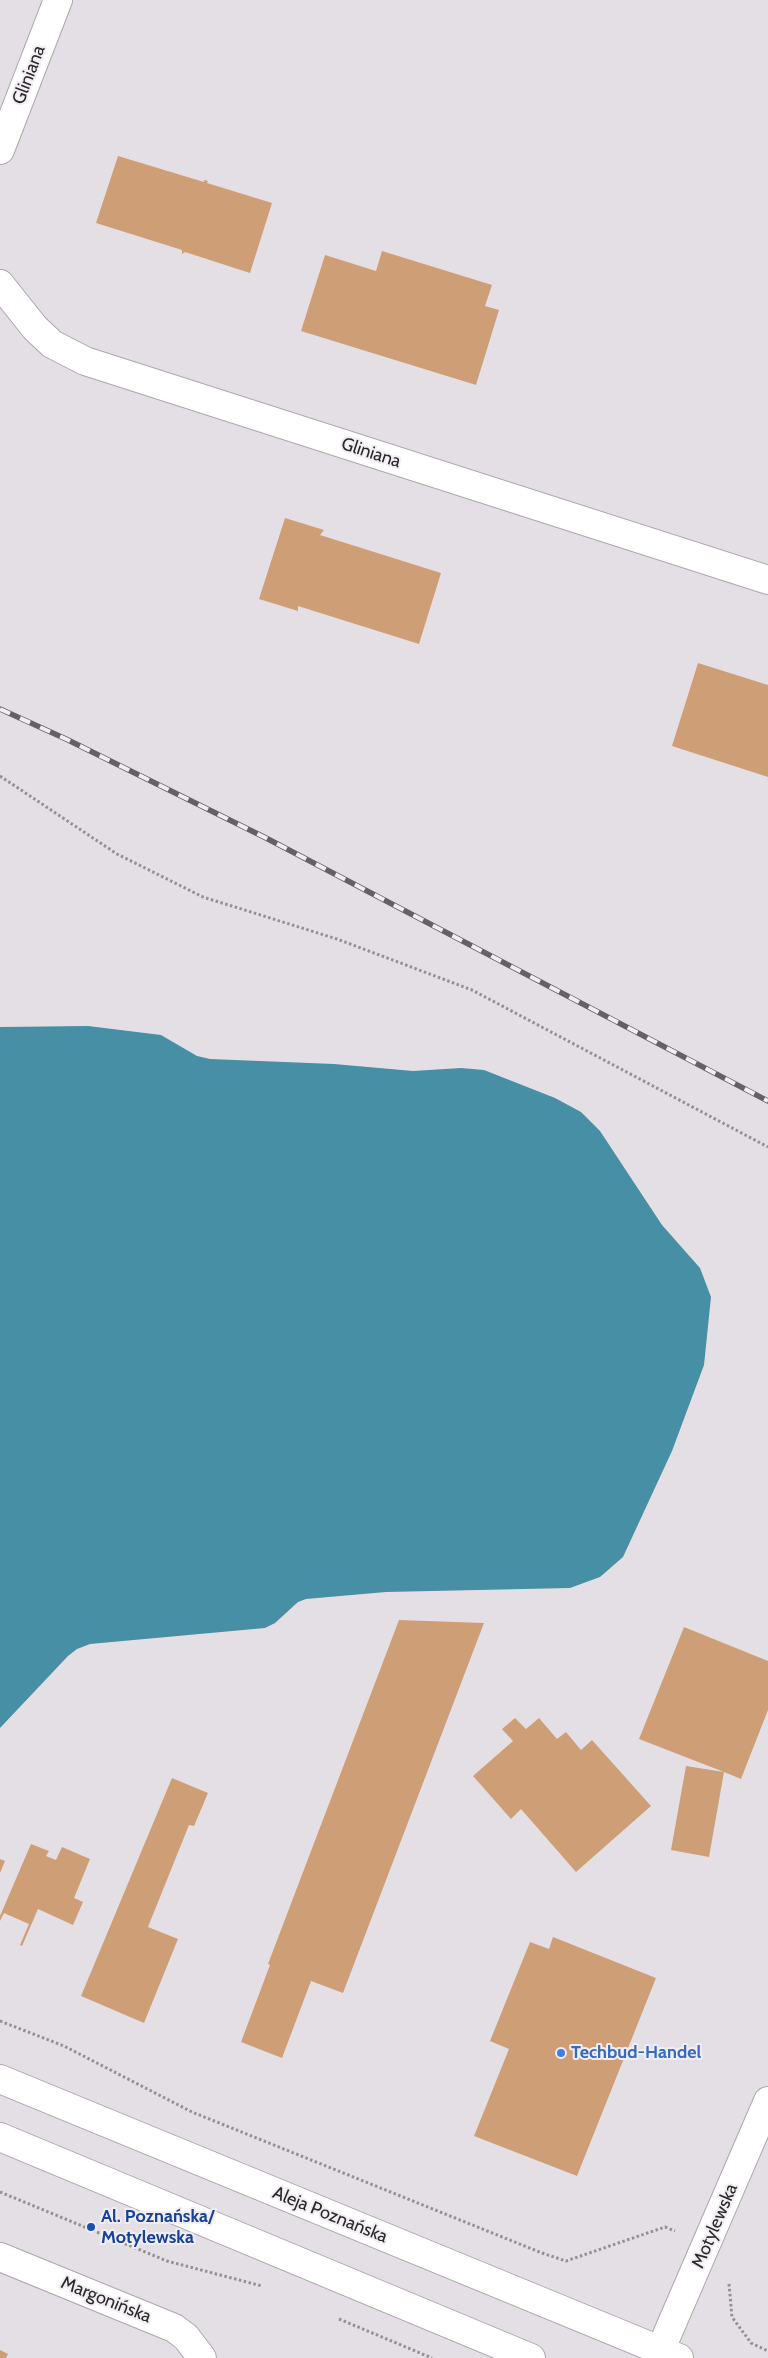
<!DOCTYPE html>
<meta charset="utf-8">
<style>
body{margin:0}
canvas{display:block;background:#e4dfe5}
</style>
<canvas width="768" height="2358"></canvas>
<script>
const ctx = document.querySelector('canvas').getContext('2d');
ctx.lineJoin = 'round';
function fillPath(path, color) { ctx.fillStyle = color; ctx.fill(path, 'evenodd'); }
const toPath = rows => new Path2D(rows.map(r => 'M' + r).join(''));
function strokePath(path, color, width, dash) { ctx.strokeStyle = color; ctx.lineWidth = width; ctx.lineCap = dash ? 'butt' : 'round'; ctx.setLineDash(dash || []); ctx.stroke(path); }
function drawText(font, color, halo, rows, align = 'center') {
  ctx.font = font + ' Cabin,sans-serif'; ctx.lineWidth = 4; ctx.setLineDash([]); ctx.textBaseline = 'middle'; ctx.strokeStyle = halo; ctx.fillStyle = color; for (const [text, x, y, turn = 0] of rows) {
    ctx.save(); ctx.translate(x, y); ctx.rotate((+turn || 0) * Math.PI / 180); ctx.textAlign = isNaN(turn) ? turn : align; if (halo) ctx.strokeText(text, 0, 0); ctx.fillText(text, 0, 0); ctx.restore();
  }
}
fillPath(toPath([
 [88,1026,161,1035,197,1056,210,1059,334,1064,413,1071,461,1068,484,1070,555,1098,581,1112,600,1131,662,1225,700,1268,711,1297,704,1365,672,1451,623,1557,600,1577,570,1588,386,1592,306,1599,298,1602,275,1623,265,1628,90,1644,77,1649,68,1656,0,1728,0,1027]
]), '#478fa4');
fillPath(toPath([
 [118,156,204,182,204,180,208,181,207,183,272,203,250,273,185,252,182,254,182,250,96,223],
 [382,251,492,285,485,306,499,310,476,385,301,331,325,255,376,271],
 [285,518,324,530,320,535,441,573,419,644,298,606,298,611,259,599],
 [698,663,768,685,768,777,672,746],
 [399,1620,484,1623,343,1993,311,1981,282,2058,241,2042,270,1965,268,1964],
 [684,1627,768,1661,768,1710,741,1779,724,1772,709,1857,671,1850,686,1766,724,1772,639,1739],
 [515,1718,526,1729,539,1718,557,1739,566,1732,581,1750,592,1740,651,1806,576,1872,521,1809,511,1819,473,1776,513,1741,502,1729],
 [172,1778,208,1793,194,1826,189,1825,148,1927,178,1939,144,2023,81,1996],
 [31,1844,49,1851,46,1856,56,1860,62,1847,90,1859,74,1898,83,1902,73,1925,38,1909,22,1946,20,1945,29,1924,4,1913,0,1921,0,1916],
 [0,1859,5,1861,0,1873],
 [553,1937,656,1978,577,2176,474,2136,509,2049,490,2041,530,1942,549,1949],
 [0,2350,8,2354,6,2358,0,2358]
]), '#ce9f76');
const street = toPath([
 [0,150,58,0],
 [0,284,35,328,52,344,85,361,768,580],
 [0,2257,174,2328,186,2337,202,2358]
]);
const secondary = toPath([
 [0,2079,679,2358],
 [0,2137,531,2358],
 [657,2358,768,2101]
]);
strokePath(street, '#aca7ad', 30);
strokePath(secondary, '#aca7ad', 30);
strokePath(toPath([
 [0,776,117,854,203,897,337,939,472,990,768,1147],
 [0,2021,64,2046,192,2112,542,2253,566,2261,665,2227,675,2231],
 [0,2192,167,2261,262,2286],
 [729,2284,732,2317,751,2343,768,2351],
 [339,2319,432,2358]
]), '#939094', 3, [2.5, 2.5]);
strokePath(street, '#fff', 28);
strokePath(secondary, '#fff', 28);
const rail = toPath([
 [0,709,66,739,266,838,768,1101]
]);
strokePath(rail, '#646164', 5.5);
strokePath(rail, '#f2edf3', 4, [11]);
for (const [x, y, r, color] of [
 [561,2053,5,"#3f7fe0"],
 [91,2227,5,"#1a4fb4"]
]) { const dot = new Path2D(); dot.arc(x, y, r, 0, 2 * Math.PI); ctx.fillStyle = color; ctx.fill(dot); strokePath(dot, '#f2edf3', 2); }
drawText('18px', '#2a282a', '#f2edf3', [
 ["Gliniana",29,75,-69],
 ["Gliniana",371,453,18],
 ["Aleja Poznańska",330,2215,22],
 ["Motylewska",715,2226,-67],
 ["Margonińska",106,2300,22]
]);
drawText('bold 18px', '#366cbe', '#f2edf3', [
 ["Techbud-Handel",571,2053]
], 'left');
drawText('bold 18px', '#164399', '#f2edf3', [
 ["Al. Poznańska/",101,2217],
 ["Motylewska",101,2238]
], 'left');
</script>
